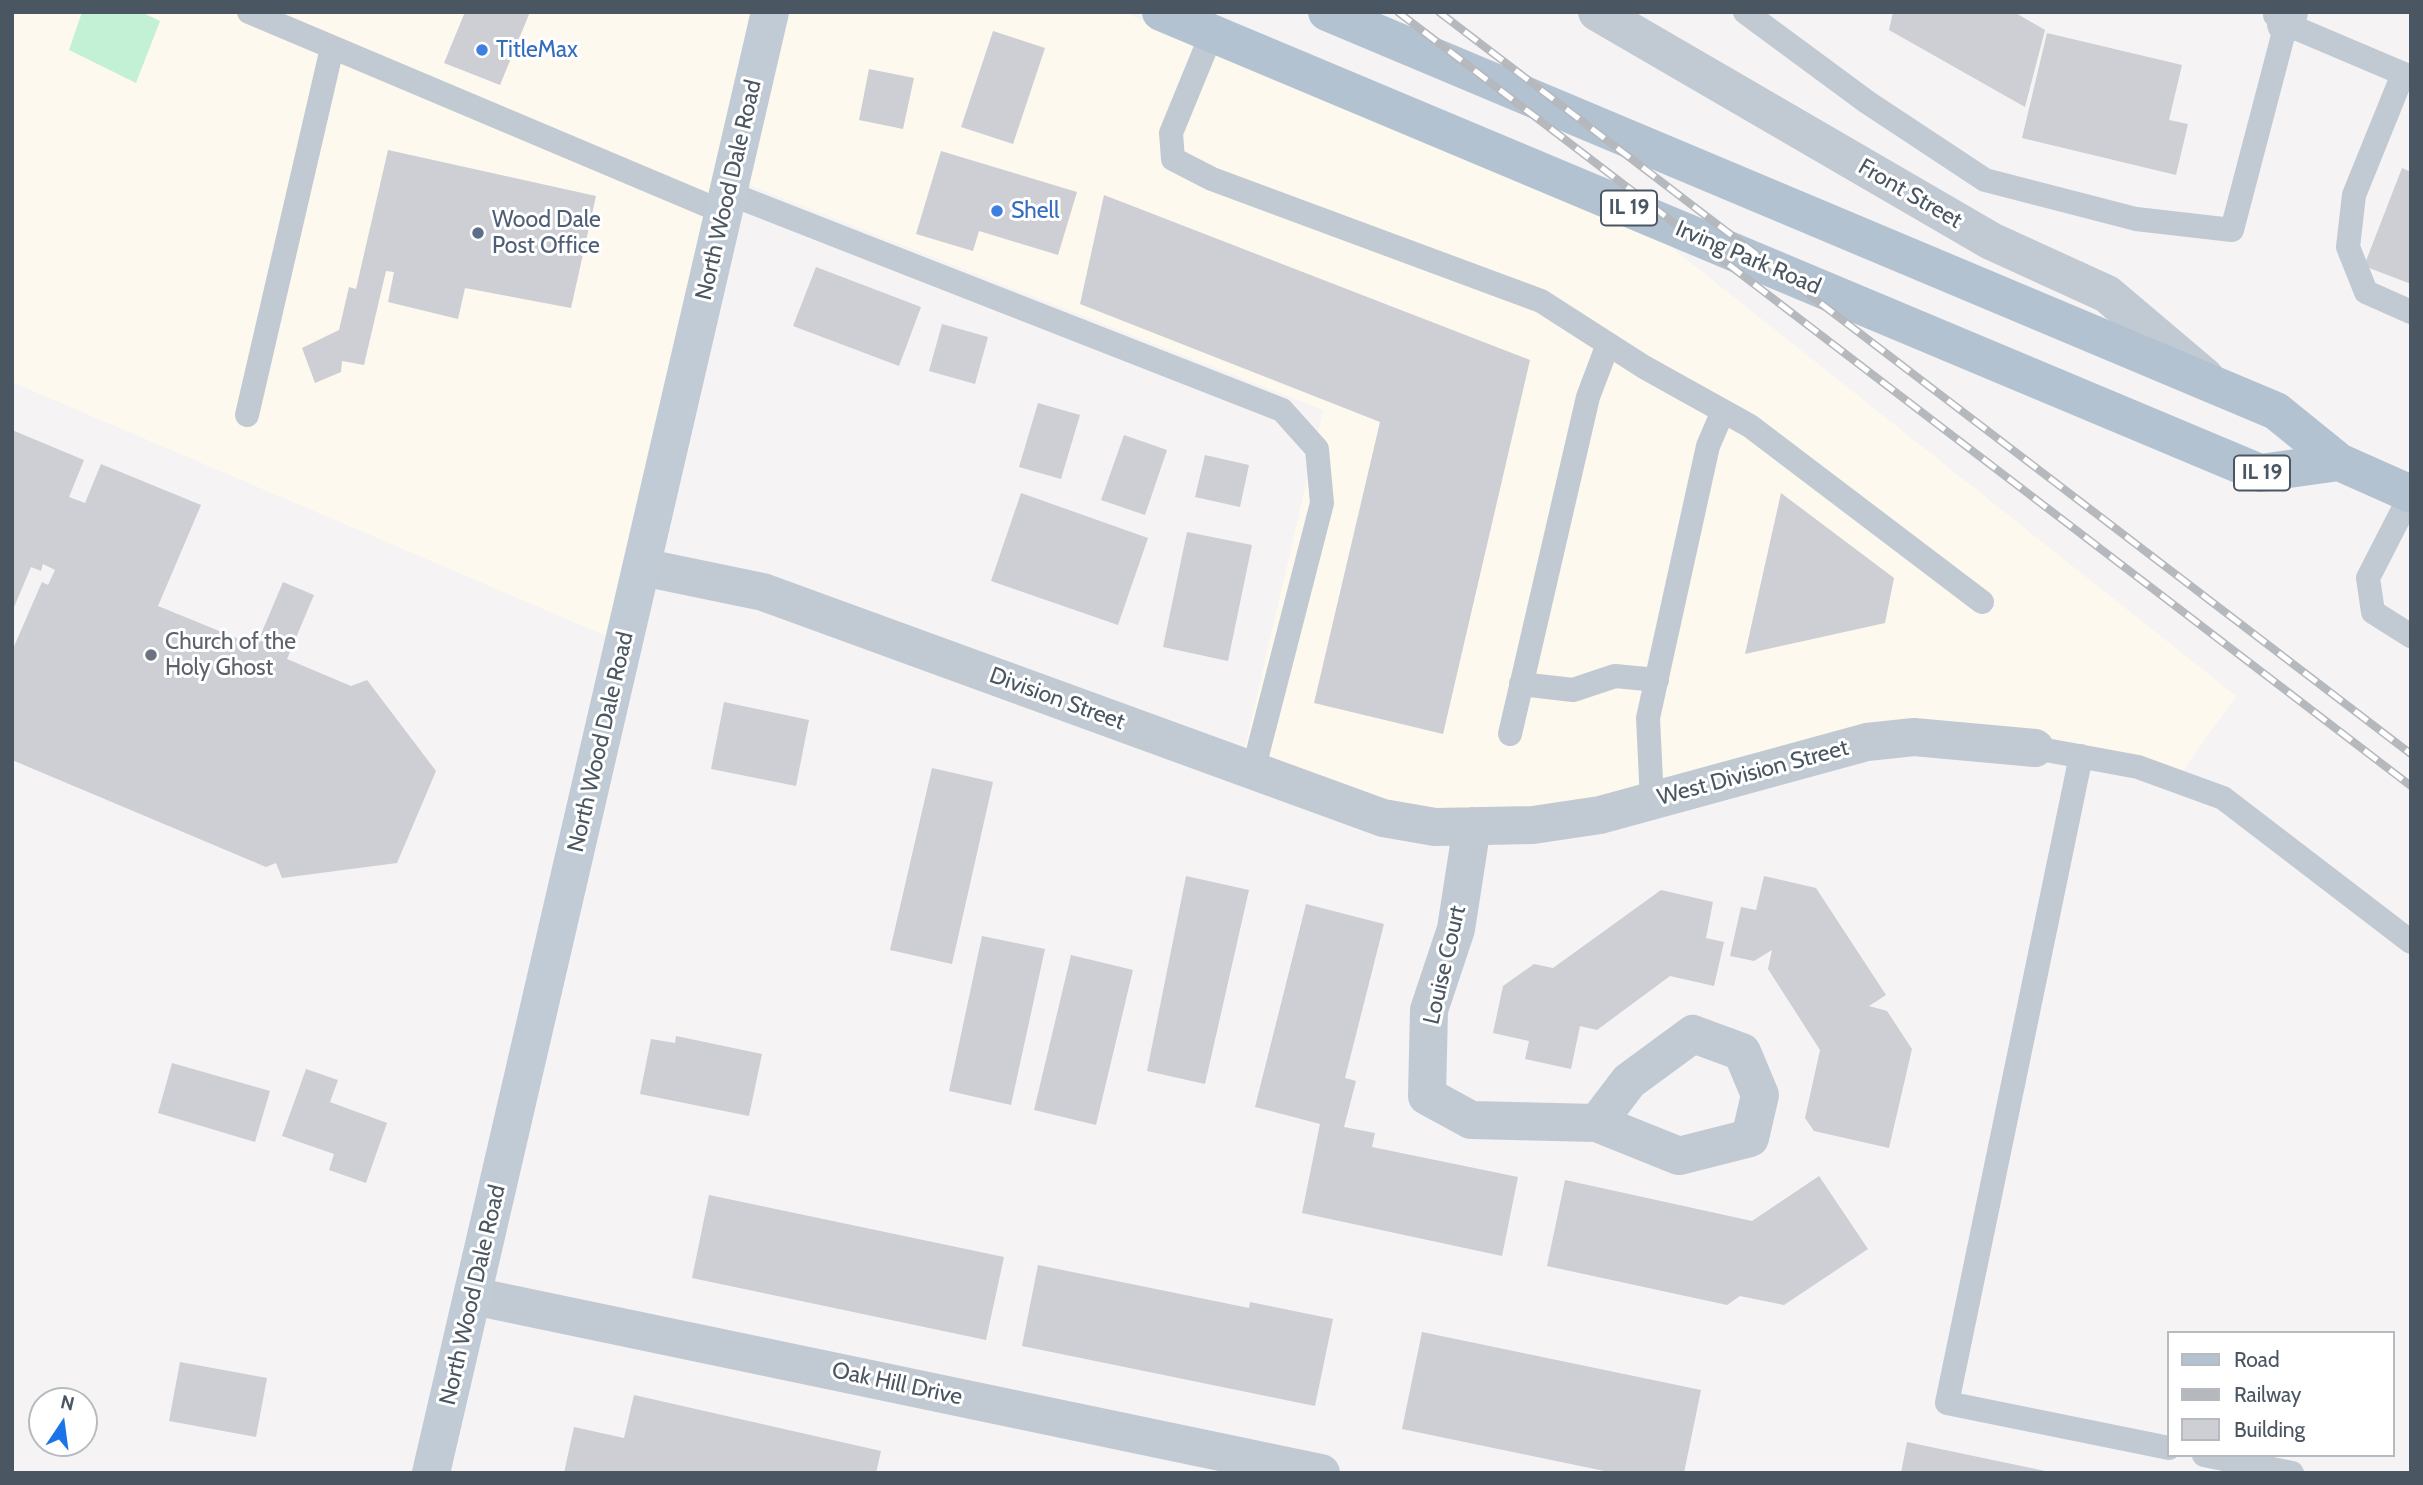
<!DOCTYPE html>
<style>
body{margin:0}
#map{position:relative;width:2423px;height:1485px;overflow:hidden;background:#f5f3f3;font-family:Cabin,sans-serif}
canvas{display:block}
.frame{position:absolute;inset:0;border:14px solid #4a5661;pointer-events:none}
.legend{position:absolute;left:2167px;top:1331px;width:228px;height:126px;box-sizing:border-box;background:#fff;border:2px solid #b7bbc0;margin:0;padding:9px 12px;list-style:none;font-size:21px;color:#4a5661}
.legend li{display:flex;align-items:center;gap:14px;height:35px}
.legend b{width:35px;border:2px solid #b7bbc0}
.north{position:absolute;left:28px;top:1387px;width:70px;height:70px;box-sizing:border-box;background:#fff;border:2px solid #b7bbc0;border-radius:50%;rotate:13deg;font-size:19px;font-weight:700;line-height:28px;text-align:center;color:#4a5661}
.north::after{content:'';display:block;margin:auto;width:24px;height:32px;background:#1a73e8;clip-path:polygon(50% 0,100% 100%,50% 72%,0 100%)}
</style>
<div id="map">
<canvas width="2423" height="1485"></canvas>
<div class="frame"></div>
<ul class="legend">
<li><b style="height:9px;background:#b3c2d1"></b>Road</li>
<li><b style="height:9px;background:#b5b8bd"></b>Railway</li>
<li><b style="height:19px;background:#cdcfd5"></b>Building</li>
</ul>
<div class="north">N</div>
</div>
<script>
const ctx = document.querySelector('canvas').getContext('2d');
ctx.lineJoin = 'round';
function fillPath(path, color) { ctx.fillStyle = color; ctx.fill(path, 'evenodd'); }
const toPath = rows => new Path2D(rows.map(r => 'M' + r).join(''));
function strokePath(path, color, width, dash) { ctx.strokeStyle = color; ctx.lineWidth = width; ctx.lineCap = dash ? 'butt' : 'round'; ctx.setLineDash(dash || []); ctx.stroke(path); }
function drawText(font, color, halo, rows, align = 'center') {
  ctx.font = font + ' Cabin,sans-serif'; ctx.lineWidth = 6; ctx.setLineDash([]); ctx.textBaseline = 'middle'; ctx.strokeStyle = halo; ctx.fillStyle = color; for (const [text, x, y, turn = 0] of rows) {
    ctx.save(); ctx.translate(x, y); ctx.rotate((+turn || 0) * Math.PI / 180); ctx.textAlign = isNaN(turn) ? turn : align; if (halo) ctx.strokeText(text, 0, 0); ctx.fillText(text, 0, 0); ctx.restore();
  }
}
fillPath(toPath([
 [12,12,763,12,620,642,12,382],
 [786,12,1123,12,1666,243,2236,696,2182,772,2145,759,2076,743,2016,734,1595,812,1436,822,1242,760,1323,410,744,183]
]), '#fdf9ef');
fillPath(toPath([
 [82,12,141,12,160,21,136,83,69,50]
]), '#c3f1d5');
fillPath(toPath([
 [465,12,530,12,500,85,444,63],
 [1893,12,2014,12,2045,30,2025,107,1889,30],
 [993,31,1045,48,1013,144,961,127],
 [2047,33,2182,65,2169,120,2188,124,2176,175,2022,138],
 [869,69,914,78,903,129,859,120],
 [388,150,596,196,571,308,465,288,458,319,388,302,394,272,386,271,364,365,342,361,341,372,315,383,302,348,339,330,349,287,356,289],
 [941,151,1077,192,1058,255,979,231,973,251,916,234],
 [2402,168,2411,172,2411,284,2364,266],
 [1104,195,1530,360,1443,734,1314,703,1380,422,1080,304],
 [816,267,921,307,899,366,793,326],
 [942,324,988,337,975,384,929,371],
 [1038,403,1080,415,1061,479,1019,467],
 [12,430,84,460,69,497,85,503,101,464,201,505,158,606,256,646,283,582,314,595,287,659,351,686,367,680,436,771,397,863,282,878,276,863,266,867,12,760,12,651,42,582,48,585,55,570,43,564,41,571,31,567,12,612],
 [1124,435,1167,450,1145,515,1101,500],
 [1205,455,1249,465,1240,507,1195,497],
 [1021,493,1148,538,1118,625,991,581],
 [1781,493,1894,578,1885,623,1745,654],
 [1187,532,1252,545,1228,661,1163,647],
 [724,702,809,720,796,786,711,769],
 [932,768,993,782,952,964,890,950],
 [1186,876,1249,890,1205,1084,1147,1071],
 [1764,876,1816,888,1886,995,1869,1006,1887,1011,1912,1049,1889,1148,1814,1131,1805,1118,1820,1050,1768,969,1772,950,1754,961,1730,956,1741,907,1756,910],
 [1661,890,1713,902,1706,938,1724,942,1714,986,1670,976,1597,1030,1580,1026,1571,1069,1525,1059,1529,1041,1493,1033,1503,986,1534,964,1553,968],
 [1306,904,1384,924,1345,1078,1356,1081,1344,1127,1375,1133,1372,1147,1518,1177,1502,1256,1302,1213,1320,1124,1255,1107],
 [982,936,1045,949,1011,1105,949,1091],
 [1071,955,1133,970,1096,1125,1034,1110],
 [676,1036,762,1054,749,1116,640,1094,651,1039,675,1043],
 [172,1063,270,1091,255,1142,158,1113],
 [306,1069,338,1080,330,1102,387,1123,366,1183,329,1170,334,1154,282,1136],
 [1819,1176,1868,1249,1784,1305,1740,1296,1727,1305,1547,1266,1565,1180,1752,1221],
 [709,1195,1004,1257,986,1340,692,1278],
 [1038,1265,1249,1308,1250,1302,1333,1319,1315,1406,1022,1346],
 [1422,1332,1701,1390,1684,1473,1614,1473,1402,1429],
 [180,1362,267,1378,256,1437,169,1421],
 [634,1395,881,1451,876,1473,564,1473,574,1427,624,1438],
 [1907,1442,2050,1472,2050,1473,1901,1473]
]), '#cdcfd5');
strokePath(toPath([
 [249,12,723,212],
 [1745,12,1867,102,1985,180,2136,219,2232,230,2286,24],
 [2275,15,2286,24,2411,77],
 [1212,33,1171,133,1173,159,1212,179,1541,301,1644,367,1750,426,1982,602],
 [2403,74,2354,195,2348,247,2366,292,2411,312],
 [728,193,1282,410,1317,449,1322,503,1253,771],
 [247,415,332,48],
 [2411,494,2368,578,2373,612,2411,636],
 [1521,684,1573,690,1615,676,1657,680],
 [1510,734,1588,397,1608,344],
 [2035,748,2138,767,2223,798,2411,942],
 [2081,756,1947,1403,2169,1448],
 [1652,801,1648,718,1708,446,1723,411],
 [2204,1455,2292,1473]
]), '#c1cad2', 24);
strokePath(toPath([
 [1597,12,1991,241,2107,294,2205,377],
 [2286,24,2289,12],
 [642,567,763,592,1383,818,1435,827,1533,825,1600,815,1867,742,1914,737,2035,748],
 [1472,826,1456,929,1429,1010,1427,1096,1471,1120,1597,1123,1679,1156,1750,1138,1760,1095,1742,1052,1693,1034,1629,1081,1597,1123],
 [473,1296,1321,1473]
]), '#c1cad2', 38);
strokePath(toPath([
 [431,1473,770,12]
]), '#c1cbd6', 38);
strokePath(toPath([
 [1161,12,2260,473,2339,462],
 [1327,12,2276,411,2339,462,2411,494]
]), '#b3c2d1', 38);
const rail = toPath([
 [1398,12,2411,786],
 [1439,12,2411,754]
]);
strokePath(rail, '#b5b8bd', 8);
strokePath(rail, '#fff', 5, [16]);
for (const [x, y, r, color] of [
 [482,50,7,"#3f7fe0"],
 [997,211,7,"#3f7fe0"],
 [478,233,7,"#5c6f8a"],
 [151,655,7,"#6b7280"]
]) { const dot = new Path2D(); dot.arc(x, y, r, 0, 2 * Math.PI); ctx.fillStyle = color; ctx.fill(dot); strokePath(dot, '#fff', 2.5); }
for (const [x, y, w] of [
 [1629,208,56],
 [2262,473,56]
]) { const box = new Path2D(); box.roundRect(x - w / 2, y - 17.5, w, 35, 5); ctx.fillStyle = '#fff'; ctx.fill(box); strokePath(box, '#4a5661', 2); }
drawText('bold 21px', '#4a5661', null, [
 ["IL 19",1629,208],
 ["IL 19",2262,473]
]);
drawText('23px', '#366cbe', '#fff', [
 ["TitleMax",496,50],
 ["Shell",1011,211]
], 'left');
drawText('23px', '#4a5661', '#fff', [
 ["North Wood Dale Road",729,190,-77],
 ["Front Street",1910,194,30],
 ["Irving Park Road",1748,258,23],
 ["Division Street",1057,699,20],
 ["North Wood Dale Road",601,742,-77],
 ["West Division Street",1753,773,-15],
 ["Louise Court",1445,965,-77],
 ["North Wood Dale Road",473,1295,-77],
 ["Oak Hill Drive",897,1384,12]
]);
drawText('23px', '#4e5e75', '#fff', [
 ["Wood Dale",492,220],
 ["Post Office",492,246]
], 'left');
drawText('23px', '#5b616d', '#fff', [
 ["Church of the",165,642],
 ["Holy Ghost",165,668]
], 'left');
</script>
